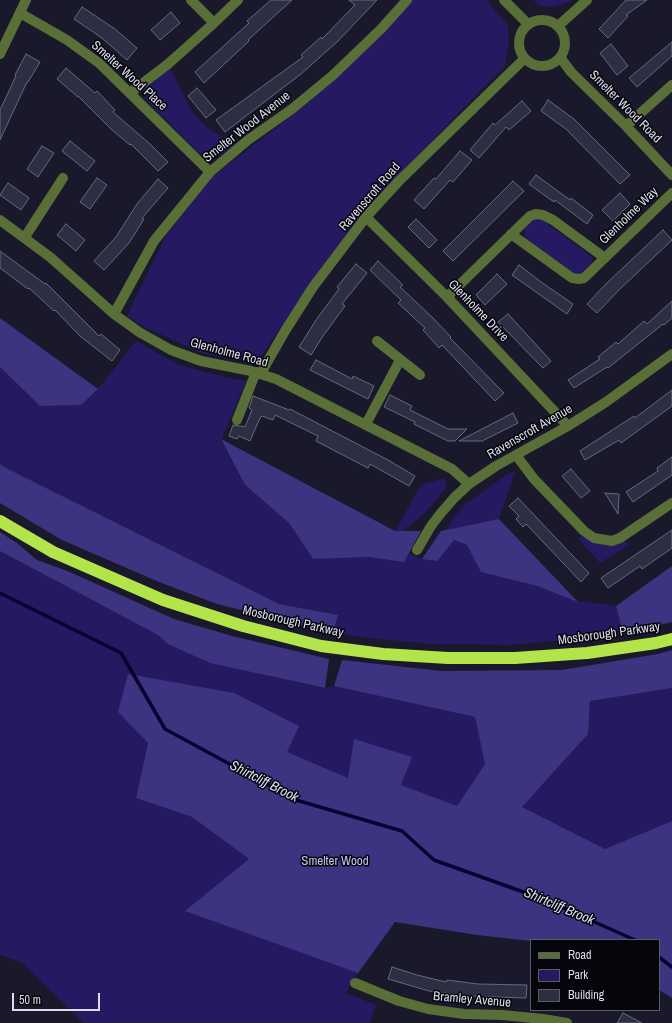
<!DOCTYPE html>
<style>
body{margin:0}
#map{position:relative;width:672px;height:1023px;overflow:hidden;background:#19192b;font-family:"Archivo Narrow",sans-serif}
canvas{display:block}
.legend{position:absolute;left:530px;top:939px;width:130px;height:72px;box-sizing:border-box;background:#05050c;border:1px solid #5b5b65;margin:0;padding:5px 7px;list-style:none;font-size:12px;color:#dcdcea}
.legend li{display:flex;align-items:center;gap:8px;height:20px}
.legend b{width:20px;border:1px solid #5b5b65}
.scale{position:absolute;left:12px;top:993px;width:88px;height:18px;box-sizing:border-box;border:2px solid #dcdcea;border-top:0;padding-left:5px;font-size:12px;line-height:14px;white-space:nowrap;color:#dcdcea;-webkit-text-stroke:3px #05050c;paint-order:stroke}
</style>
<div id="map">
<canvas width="672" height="1023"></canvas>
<ul class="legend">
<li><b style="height:5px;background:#5a6e37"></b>Road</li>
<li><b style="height:11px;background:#251961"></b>Park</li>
<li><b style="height:11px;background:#2d2e42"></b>Building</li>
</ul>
<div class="scale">50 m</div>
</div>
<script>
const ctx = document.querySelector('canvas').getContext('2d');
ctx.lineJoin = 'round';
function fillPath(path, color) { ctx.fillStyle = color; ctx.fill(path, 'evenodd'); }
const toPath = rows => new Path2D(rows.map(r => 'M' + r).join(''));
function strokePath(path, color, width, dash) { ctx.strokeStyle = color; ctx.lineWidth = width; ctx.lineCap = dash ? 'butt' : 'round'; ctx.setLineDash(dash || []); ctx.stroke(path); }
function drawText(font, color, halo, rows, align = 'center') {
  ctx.font = font + ' "Archivo Narrow",sans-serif'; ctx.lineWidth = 3; ctx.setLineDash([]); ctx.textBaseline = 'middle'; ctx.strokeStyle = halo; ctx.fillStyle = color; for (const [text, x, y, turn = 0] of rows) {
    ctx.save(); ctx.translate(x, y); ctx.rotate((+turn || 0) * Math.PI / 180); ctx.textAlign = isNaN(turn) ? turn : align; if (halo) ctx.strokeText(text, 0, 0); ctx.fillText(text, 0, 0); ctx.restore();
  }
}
fillPath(toPath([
 [412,0,486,0,508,25,509,41,505,66,392,182,321,268,257,363,202,353,146,328,127,316,165,237,212,177,308,103,382,35],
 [533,0,572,0,570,2,550,7,540,6],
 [170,67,191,110,206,127,235,145,218,157,200,154,147,101,143,88],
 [537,219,543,221,591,256,592,259,592,262,583,272,576,275,528,242,524,233,525,226,532,220],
 [136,341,179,365,229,378,246,381,221,440,245,485,289,523,313,559,369,557,404,562,409,553,422,559,454,540,467,545,482,572,537,586,578,601,616,606,620,621,622,634,512,645,431,644,368,638,333,633,338,615,279,604,8,469,0,464,0,367,40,406,81,405,98,389],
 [515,472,499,519,446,530,454,517,467,503,509,473],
 [444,478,446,482,446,488,425,513,403,531,395,531,421,485],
 [582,536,593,542,608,546,626,541,629,545,600,563,578,539],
 [0,551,158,635,168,644,271,677,325,688,334,686,475,717,485,764,457,806,401,785,411,757,348,778,286,752,118,712,148,743,136,798,192,817,250,860,186,911,358,973,346,993,376,1005,370,1023,84,1023,21,962,0,955],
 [672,688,672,821,605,849,522,807,588,734,590,701]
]), '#251961');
fillPath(toPath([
 [0,318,98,389,81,405,40,406,0,367],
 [221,439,395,531,421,531,404,562,369,557,313,559,289,523,245,485],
 [0,464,8,469,279,604,338,615,333,633,217,604,159,582,62,540,0,503],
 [499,519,578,602,537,586,481,572,467,545,454,540,437,561,422,559,441,531],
 [0,532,17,543,37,560,65,570,174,619,232,636,329,659,325,688,210,663,168,644,158,635,0,551],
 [672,566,672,622,622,634,620,621,616,606],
 [672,650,672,688,590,701,588,734,522,807,605,849,672,821,672,998,659,990,659,940,531,940,531,941,477,935,395,922,358,973,185,911,249,859,192,817,136,798,148,743,118,712,128,674,234,693,299,726,287,752,348,778,354,739,412,757,401,785,457,806,485,764,475,717,334,686,342,660,442,671,562,670,658,654]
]), '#3c3481');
strokePath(toPath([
 [0,593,121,653,165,729,296,800,402,831,434,860,543,899,635,940],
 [659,957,672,967]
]), '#0b0032', 3.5);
const building = toPath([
 [271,0,292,0,248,40,249,41,204,83,195,72,249,23,247,21,271,0],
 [349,0,377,0,338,41,301,74,225,132,216,120,303,57,301,55,321,37,322,39,355,5,349,0],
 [626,0,647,0,626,15,628,16,608,38,599,29,626,0],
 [82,7,115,29,137,48,127,60,102,38,74,19,82,7],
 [171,12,180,23,160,40,151,30,171,12],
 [672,42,672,56,637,87,629,78,672,42],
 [611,44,628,66,617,75,600,53,611,44],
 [26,54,40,62,28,82,27,82,0,140,0,110,16,76,15,75,26,54],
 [66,68,95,93,97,91,115,110,113,112,150,144,168,162,158,171,131,144,130,145,111,129,78,96,78,97,57,79,66,68],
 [197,88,216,110,206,118,188,96,197,88],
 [548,100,574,119,630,175,620,184,566,129,541,111,548,100],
 [522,101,531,111,509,130,506,127,479,158,470,150,493,123,495,125,522,101],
 [70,141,95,161,87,171,62,151,70,141],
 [42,146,54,153,38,177,27,169,42,146],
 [460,151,472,160,453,182,450,180,424,209,414,200,434,178,436,179,460,151],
 [536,175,570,200,571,198,593,215,587,224,555,200,554,202,529,184,536,175],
 [97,178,107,185,90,209,80,202,97,178],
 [158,179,168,188,142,218,144,219,129,243,104,270,94,261,116,237,137,204,158,179],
 [513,181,524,191,453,261,443,251,513,181],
 [8,183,29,198,21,210,0,195,8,183],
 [620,193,630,204,613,221,602,210,620,193],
 [416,219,437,240,429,248,408,227,416,219],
 [66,224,85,240,76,251,57,235,66,224],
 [663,230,672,240,620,289,597,313,587,304,606,284,663,230],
 [0,251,45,284,46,283,99,336,101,334,120,350,112,361,80,336,55,310,54,311,29,288,28,289,0,268,0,251],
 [378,261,403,285,400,287,432,317,451,337,450,338,504,393,495,401,442,345,439,348,423,330,425,328,398,303,401,300,370,270,378,261],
 [356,264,367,273,342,304,345,306,323,336,311,355,299,347,316,320,339,289,337,287,356,264],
 [519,265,541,282,573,304,567,314,512,275,519,265],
 [497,274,507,284,485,305,476,295,497,274],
 [672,301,672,318,664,325,663,324,608,368,607,367,574,388,568,380,600,359,598,357,616,342,618,344,644,321,647,324,672,301],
 [508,314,551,361,543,368,498,322,508,314],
 [316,360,352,379,353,376,374,386,368,399,310,370,316,360],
 [672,390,672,406,621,443,619,440,585,460,580,451,634,416,635,418,672,390],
 [390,395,412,406,410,410,448,429,467,429,455,441,448,441,414,424,415,422,384,407,390,395],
 [253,396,289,410,290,409,388,460,415,476,409,486,370,464,368,468,316,441,318,436,275,415,273,420,262,416,260,418,250,441,239,436,237,439,229,436,233,425,238,426,240,426,245,427,252,410,249,408,253,396],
 [513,413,518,423,482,441,459,441,513,413],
 [672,457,672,475,633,502,626,492,658,471,657,468,672,457],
 [571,469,590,491,581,498,562,476,571,469],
 [605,493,619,494,618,514,605,493],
 [518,498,589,573,581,582,528,526,526,524,523,527,516,519,519,516,509,506,518,498],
 [672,530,672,548,642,569,640,566,608,588,601,578,672,530],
 [392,967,417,975,446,982,447,980,478,984,527,985,526,998,470,996,429,991,388,979,392,967],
 [623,1013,642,1023,617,1023,623,1013]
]);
fillPath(building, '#2d2e42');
strokePath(building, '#686980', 1);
strokePath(toPath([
 [191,0,214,23],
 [504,0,528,24],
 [20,13,67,40,99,63,210,172],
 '519 43a23 23 0 1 1 46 0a23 23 0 1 1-46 0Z',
 [558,26,587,0],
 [0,54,26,0],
 [560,57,571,72,626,126,672,175],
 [130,93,168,64,214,23,238,0],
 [626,126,672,85],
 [366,217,447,297,568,426],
 [0,220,50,257,114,314,139,332,171,350,201,361,251,371,276,379,452,469,469,484],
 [511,234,572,278,579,279,584,278,672,193],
 [25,237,63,178],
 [447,297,530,216,536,214,543,215,553,220,605,258],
 [114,314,154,241,210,172,248,140,292,109,332,76,381,29,407,0],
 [377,341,420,375],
 [261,373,285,331,313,287,366,217,399,181,524,59],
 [237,420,256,372],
 [366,424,400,360],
 [516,455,534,479,584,531,594,538,612,541,620,538,672,503],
 [417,550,431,526,441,513,454,498,469,484,496,466,568,426,606,402,672,354],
 [355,983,399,1001,428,1009,464,1014,502,1015,543,1019,567,1023]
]), '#5a6e37', 10);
strokePath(toPath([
 [0,521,53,552,163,600,243,626,321,646,383,654,448,658,515,658,587,653,656,643,672,639]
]), '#b3e54b', 12);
drawText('13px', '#dcdcea', '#05050c', [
 ["Smelter Wood Place",129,76,42],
 ["Smelter Wood Road",625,107,45],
 ["Smelter Wood Avenue",247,127,-38],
 ["Ravenscroft Road",370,197,-49],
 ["Glenholme Way",629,216,-44],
 ["Glenholme Drive",478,311,46],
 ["Glenholme Road",229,353,15],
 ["Ravenscroft Avenue",530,432,-30],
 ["Mosborough Parkway",293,622,13],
 ["Mosborough Parkway",609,634,-8],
 ["Bramley Avenue",472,1000,5]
]);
drawText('13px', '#c2c4f0', '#05050c', [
 ["Smelter Wood",335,862]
]);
drawText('italic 14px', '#dddef5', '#05050c', [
 ["Shirtcliff Brook",264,782,27],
 ["Shirtcliff Brook",559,907,23]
]);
</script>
